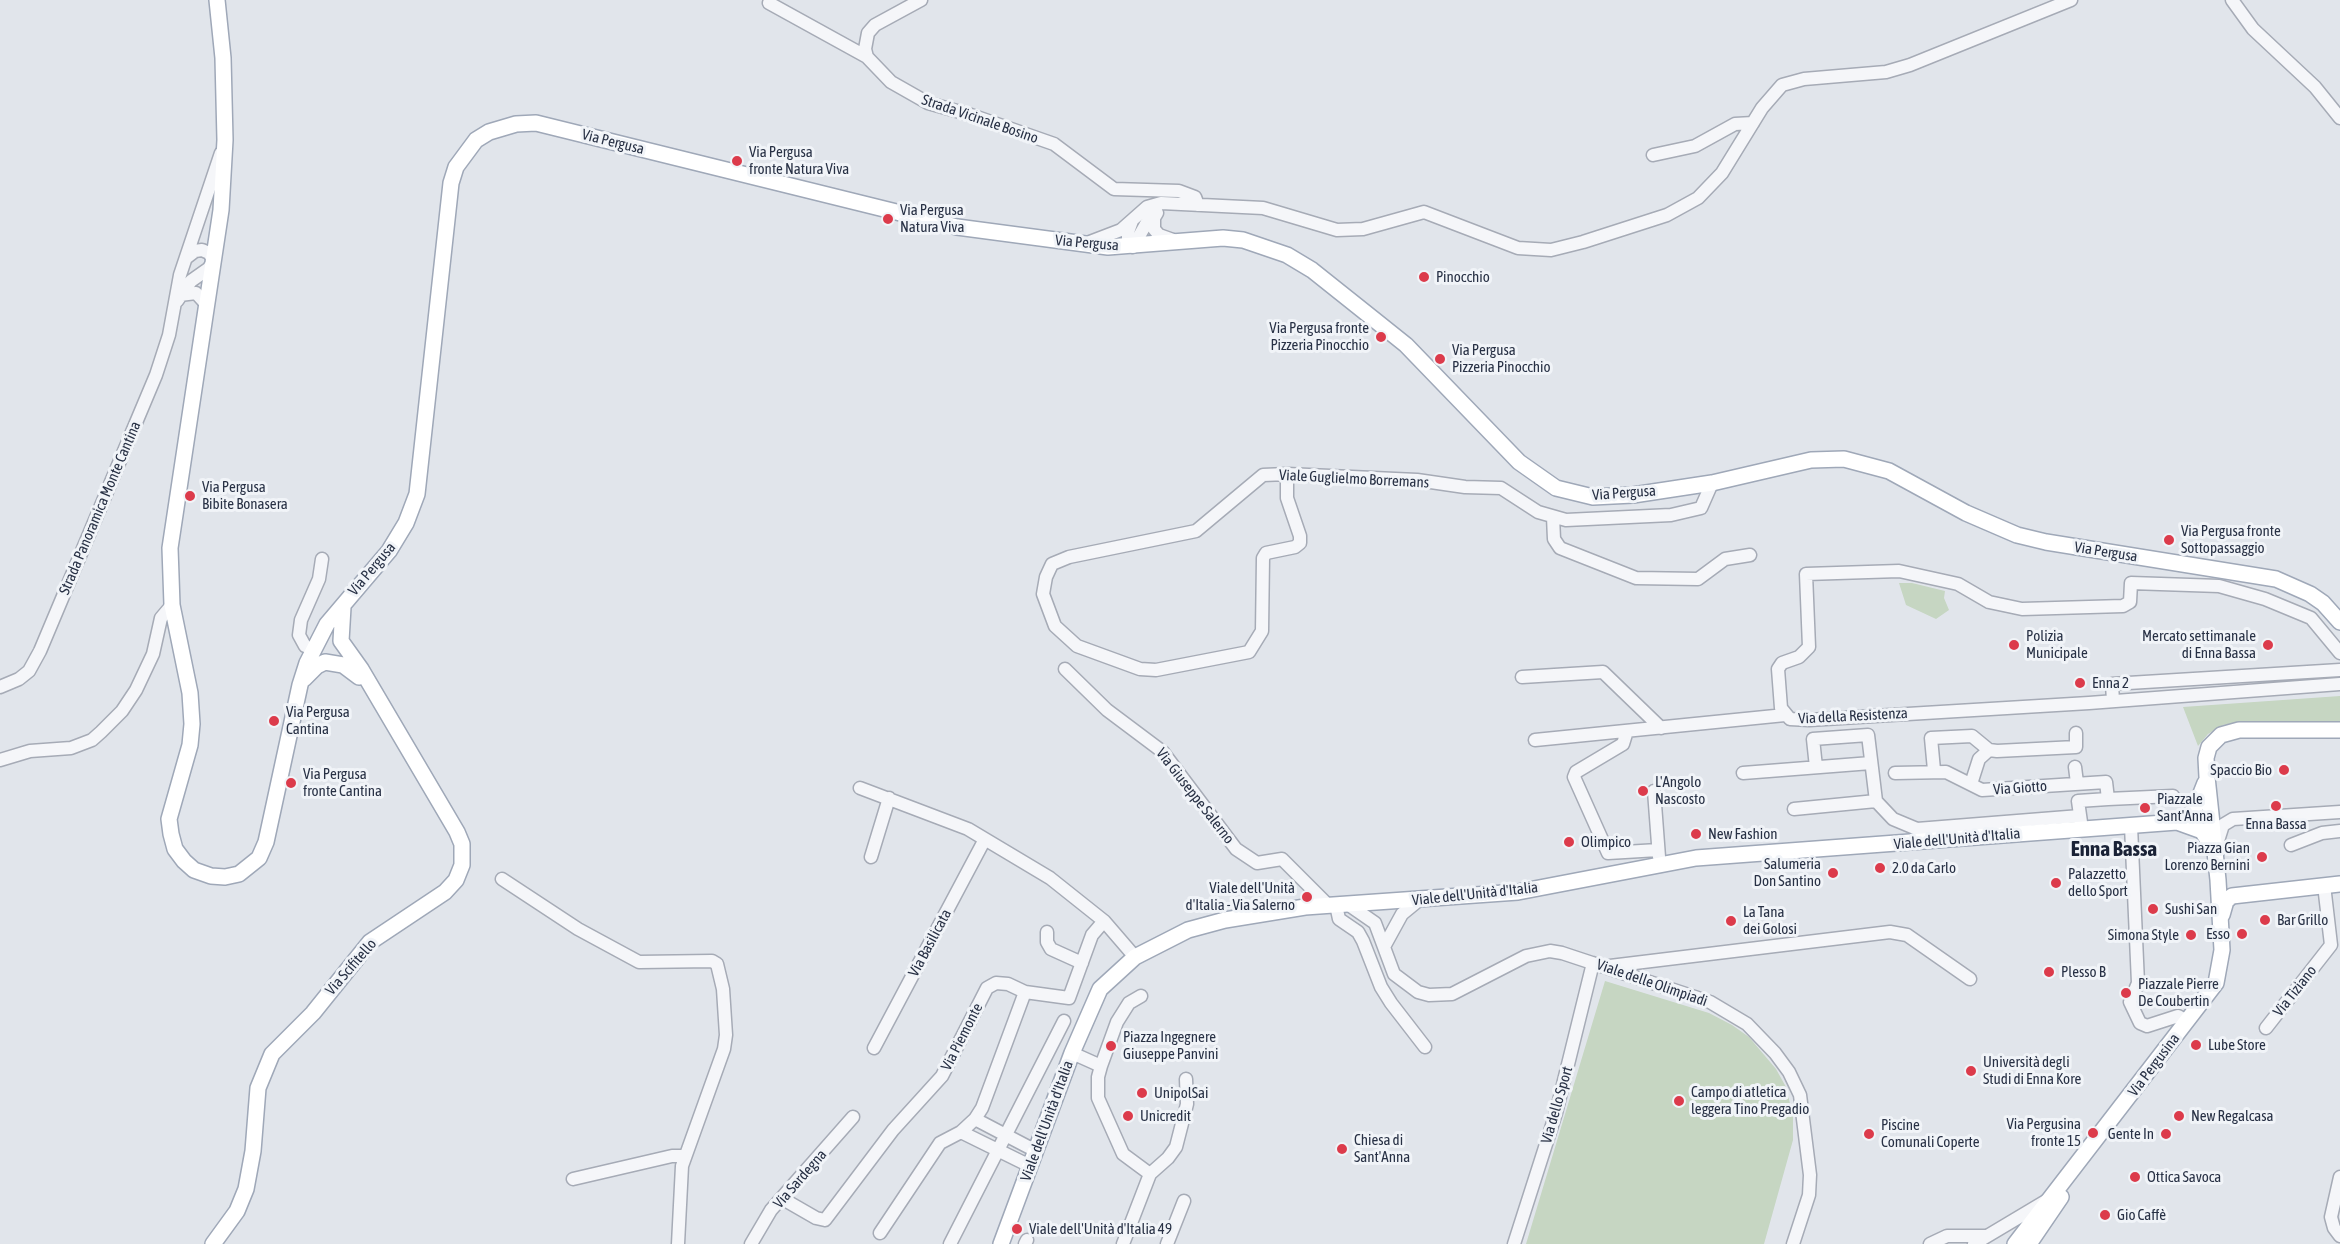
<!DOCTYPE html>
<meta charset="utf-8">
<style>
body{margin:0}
canvas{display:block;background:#e1e5eb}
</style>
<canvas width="2340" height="1244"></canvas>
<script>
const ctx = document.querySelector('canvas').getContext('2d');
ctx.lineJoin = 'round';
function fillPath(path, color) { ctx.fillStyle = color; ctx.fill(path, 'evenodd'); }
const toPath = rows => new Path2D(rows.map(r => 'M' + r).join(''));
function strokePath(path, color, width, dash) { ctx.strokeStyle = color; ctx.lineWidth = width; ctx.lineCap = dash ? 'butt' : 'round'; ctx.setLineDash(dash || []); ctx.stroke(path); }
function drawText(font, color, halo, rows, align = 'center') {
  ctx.font = font + ' "Asap Condensed",sans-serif'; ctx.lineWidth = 6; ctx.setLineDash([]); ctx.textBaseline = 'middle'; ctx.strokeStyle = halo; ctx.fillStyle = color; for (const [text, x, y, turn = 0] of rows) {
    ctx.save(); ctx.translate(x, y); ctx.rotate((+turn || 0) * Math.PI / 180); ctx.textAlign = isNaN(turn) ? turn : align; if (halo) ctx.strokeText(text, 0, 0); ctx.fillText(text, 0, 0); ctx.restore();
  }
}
fillPath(toPath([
 [1899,583,1912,583,1945,591,1944,598,1949,610,1936,619,1906,605],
 [2340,696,2340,723,2238,722,2223,725,2208,734,2198,746,2183,707],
 [1605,981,1709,1013,1732,1025,1749,1037,1776,1069,1786,1087,1793,1116,1793,1140,1764,1244,1526,1244]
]), '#c6d6c2');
const minor = toPath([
 [2232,0,2253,29,2315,87,2340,118],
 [769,3,867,57,891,82,928,103,971,115,1054,144,1114,189,1179,191,1195,197,1198,205],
 [867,57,865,49,868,33,875,25,921,0],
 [1653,155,1695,146,1735,124,1753,123],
 [1157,213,1154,218,1154,229,1159,235,1173,240],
 [1132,221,1128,232,1128,240,1133,247,1146,224,1156,214],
 [1087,243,1121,230,1147,207,1161,203,1263,208,1337,230,1363,229,1424,212,1518,248,1551,250,1583,242,1667,215,1698,198,1722,173,1762,108,1782,85,1804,79,1886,72,1910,65,2071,0],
 [180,295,196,293,207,305],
 [177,301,191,281,208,269,214,261,209,253,202,250,195,251,186,258],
 [1287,474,1287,498,1300,536,1300,543,1295,547,1266,553,1263,558,1262,631,1249,652,1156,670,1140,669,1077,646,1055,626,1043,594,1046,577,1052,564,1069,557,1196,531,1263,475,1287,474,1417,480,1465,487,1501,488,1538,512,1566,520,1671,515,1701,508,1712,483],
 [1553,517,1554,539,1560,548,1636,578,1698,579,1725,559,1750,555],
 [313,649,305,646,299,635,301,620,319,579,322,559],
 [2340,653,2311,618,2265,599,2219,586,2131,583,2130,602,2123,606,2022,609,1989,602,1958,584,1899,571,1806,574,1809,647,1799,657,1782,663,1778,669,1781,708,1790,719,1809,720,2089,703,2340,684],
 [1065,669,1107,710,1163,752,1236,849,1257,863,1282,859,1328,905],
 [1522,677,1603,672,1661,728],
 [0,687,19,679,29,671,40,651,156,375,169,335,180,275,221,153],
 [2113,701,2112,684,2340,670],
 [1627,731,1623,744,1576,772,1574,777,1608,853,1658,850],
 [1535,740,1785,715],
 [0,760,30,751,71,748,92,740,101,732,122,711,136,690,153,654,161,618,172,605],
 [1816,767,1813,739,1868,735,1876,801,1893,819,1917,829,2080,816],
 [2075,767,2077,783],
 [1934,770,1931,738,1972,736,1989,750,1997,751,2076,747,2076,733],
 [1743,773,1871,763],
 [1895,773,1946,772,1982,790,2106,782,2108,799,2078,801,2081,822],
 [1971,784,1979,759,1989,750],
 [860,788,968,829,1050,878,1104,921,1135,957],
 [1654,791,1659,857],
 [2108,799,2173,796],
 [1794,809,1876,801],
 [2131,826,2138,983,2130,1002,2140,1023,2147,1026,2178,1016,2187,1021],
 [2217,844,2223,825,2233,819,2340,812],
 [2291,845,2322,833,2340,831],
 [871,857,889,798],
 [502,879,578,929,639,962,712,961,717,964,723,989,726,1035,724,1049,682,1166,678,1244],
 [1336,905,1339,919,1358,932,1363,941,1381,987,1391,1003,1425,1047],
 [1349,905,1375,923,1394,974,1418,992,1429,995,1452,994,1526,956,1550,951,1562,953,1710,1002,1747,1024,1775,1053,1789,1072,1800,1095,1810,1175,1809,1195,1793,1244],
 [1047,932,1047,942,1051,949,1082,963],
 [1385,945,1402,914,1419,900],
 [1610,966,1890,932,1907,935,1970,979],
 [2266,1028,2331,945,2324,885],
 [874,1048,985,839],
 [1072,1053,1101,1066,1117,1022,1129,1003,1141,996],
 [1101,1066,1098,1077,1098,1098,1123,1154,1150,1174],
 [975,1119,1036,1151],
 [961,1132,1030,1166],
 [2340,1177,2331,1217,2334,1228,2340,1236],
 [573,1179,672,1156,684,1156],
 [783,1199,816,1218,825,1220,893,1130,942,1076,987,988,996,983,1008,984,1025,992,1069,998,1092,935,1104,921],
 [880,1233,940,1143,961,1132,975,1119,982,1108,1025,992],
 [751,1244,771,1210,853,1117],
 [950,1244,1064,1021],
 [1025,1244,1027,1240],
 [1123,1244,1150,1174,1168,1158,1176,1147,1187,1104,1186,1079],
 [1167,1244,1184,1201],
 [1514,1244,1556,1113,1593,963],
 [1930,1244,1947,1236,1985,1236],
 [1974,1244,2046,1201]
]);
const major = toPath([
 [217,0,223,58,225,140,221,210,170,548,172,605,190,693,192,724,190,745,169,819,171,834,175,849,184,861,194,870,211,876,225,877,239,874,259,858,266,842,300,685,307,663,327,624,389,551,406,523,417,494,451,183,456,167,476,140,489,132,516,124,536,123,957,227,1108,247,1223,238,1243,240,1287,255,1312,270,1376,321,1406,345,1519,462,1556,488,1593,497,1633,495,1712,483,1811,460,1844,459,1889,471,1966,513,2017,535,2046,542,2276,579,2310,594,2323,603,2340,622],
 [304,679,317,666,325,662,343,665,359,677],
 [2177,822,2194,811,2205,783],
 [2222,915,2226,901,2232,896,2340,884],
 [213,1244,237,1211,246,1189,253,1151,258,1088,272,1054,313,1013,370,942,445,892,456,880,462,865,462,844,457,832,361,669,341,641,343,607],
 [1001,1244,1072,1053,1100,989,1135,957,1188,930,1225,920,1305,907,1518,892,1696,858,2177,822,2202,831,2216,853],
 [2015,1244,2216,983,2222,950,2218,880,2207,777,2206,758,2209,747,2221,735,2239,730,2340,730],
 [2029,1244,2061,1197]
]);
strokePath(minor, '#a6abb6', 15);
strokePath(major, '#9fa8b8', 18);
strokePath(minor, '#f5f6f9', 12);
strokePath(major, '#fff', 15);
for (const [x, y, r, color] of [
 [737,161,6,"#dc3b4b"],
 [888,219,6,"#dc3b4b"],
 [1424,277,6,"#dc3b4b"],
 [1381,337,6,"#dc3b4b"],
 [1440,359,6,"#dc3b4b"],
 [190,496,6,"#dc3b4b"],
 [2169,540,6,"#dc3b4b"],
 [2014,645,6,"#dc3b4b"],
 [2268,645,6,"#dc3b4b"],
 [2080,683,6,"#dc3b4b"],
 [274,721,6,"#dc3b4b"],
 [2284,770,6,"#dc3b4b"],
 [291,783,6,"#dc3b4b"],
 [1643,791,6,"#dc3b4b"],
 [2276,806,6,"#dc3b4b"],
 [2145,808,6,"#dc3b4b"],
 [1696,834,6,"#dc3b4b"],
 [1569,842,6,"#dc3b4b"],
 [2262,857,6,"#dc3b4b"],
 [1880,868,6,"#dc3b4b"],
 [1833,873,6,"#dc3b4b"],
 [2056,883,6,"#dc3b4b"],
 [1307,897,6,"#dc3b4b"],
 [2153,909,6,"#dc3b4b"],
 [2265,920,6,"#dc3b4b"],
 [1731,921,6,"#dc3b4b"],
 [2242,934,6,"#dc3b4b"],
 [2191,935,6,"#dc3b4b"],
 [2049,972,6,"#dc3b4b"],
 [2126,993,6,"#dc3b4b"],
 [2196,1045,6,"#dc3b4b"],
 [1111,1046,6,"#dc3b4b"],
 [1971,1071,6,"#dc3b4b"],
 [1142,1093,6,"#dc3b4b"],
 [1679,1101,6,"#dc3b4b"],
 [1128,1116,6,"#dc3b4b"],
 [2179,1116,6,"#dc3b4b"],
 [2093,1133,6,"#dc3b4b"],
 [1869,1134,6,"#dc3b4b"],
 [2166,1134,6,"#dc3b4b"],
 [1342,1149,6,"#dc3b4b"],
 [2135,1177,6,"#dc3b4b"],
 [2105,1215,6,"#dc3b4b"],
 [1017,1229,6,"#dc3b4b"]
]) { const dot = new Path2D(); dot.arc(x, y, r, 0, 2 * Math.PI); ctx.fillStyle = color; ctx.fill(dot); strokePath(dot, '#f1f4f8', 2); }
drawText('15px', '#283145', '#f1f4f8', [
 ["Strada Vicinale Bosino",980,119,19],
 ["Via Pergusa",613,142,14],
 ["Via Pergusa",1087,243,5],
 ["Viale Guglielmo Borremans",1354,479,3],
 ["Via Pergusa",1624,493,-4],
 ["Strada Panoramica Monte Cantina",100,508,-67],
 ["Via Pergusa",2106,552,9],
 ["Via Pergusa",372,569,-50],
 ["Via della Resistenza",1853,716,-3],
 ["Via Giotto",2020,788,-4],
 ["Via Giuseppe Salerno",1195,796,52],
 ["Viale dell'Unità d'Italia",1957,839,-5],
 ["Viale dell'Unità d'Italia",1475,894,-6],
 ["Via Basilicata",930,943,-62],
 ["Via Scifitello",351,967,-49],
 ["Viale delle Olimpiadi",1652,983,19],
 ["Via Tiziano",2295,991,-52],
 ["Via Piemonte",962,1037,-63],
 ["Via Pergusina",2154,1065,-53],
 ["Via dello Sport",1557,1105,-74],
 ["Viale dell'Unità d'Italia",1047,1121,-70],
 ["Via Sardegna",800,1179,-49]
]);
drawText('15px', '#283145', '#f1f4f8', [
 ["Via Pergusa",749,152],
 ["fronte Natura Viva",749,169],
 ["Via Pergusa",900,210],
 ["Natura Viva",900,227],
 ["Pinocchio",1436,277],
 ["Via Pergusa fronte",1369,328,"right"],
 ["Pizzeria Pinocchio",1369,345,"right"],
 ["Via Pergusa",1452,350],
 ["Pizzeria Pinocchio",1452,367],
 ["Via Pergusa",202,487],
 ["Bibite Bonasera",202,504],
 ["Via Pergusa fronte",2181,531],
 ["Sottopassaggio",2181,548],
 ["Polizia",2026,636],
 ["Municipale",2026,653],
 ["Mercato settimanale",2256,636,"right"],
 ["di Enna Bassa",2256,653,"right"],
 ["Enna 2",2092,683],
 ["Via Pergusa",286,712],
 ["Cantina",286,729],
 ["Spaccio Bio",2272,770,"right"],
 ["Via Pergusa",303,774],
 ["fronte Cantina",303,791],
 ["L'Angolo",1655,782],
 ["Nascosto",1655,799],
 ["Piazzale",2157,799],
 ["Sant'Anna",2157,816],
 ["Enna Bassa",2276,824,"center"],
 ["New Fashion",1708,834],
 ["Olimpico",1581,842],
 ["Piazza Gian",2250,848,"right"],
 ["Lorenzo Bernini",2250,865,"right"],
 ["Salumeria",1821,864,"right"],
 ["Don Santino",1821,881,"right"],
 ["2.0 da Carlo",1892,868],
 ["Palazzetto",2068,874],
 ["dello Sport",2068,891],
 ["Viale dell'Unità",1295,888,"right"],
 ["d'Italia - Via Salerno",1295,905,"right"],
 ["Sushi San",2165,909],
 ["La Tana",1743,912],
 ["dei Golosi",1743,929],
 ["Bar Grillo",2277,920],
 ["Esso",2230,934,"right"],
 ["Simona Style",2179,935,"right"],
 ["Plesso B",2061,972],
 ["Piazzale Pierre",2138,984],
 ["De Coubertin",2138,1001],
 ["Piazza Ingegnere",1123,1037],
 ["Giuseppe Panvini",1123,1054],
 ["Lube Store",2208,1045],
 ["Università degli",1983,1062],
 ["Studi di Enna Kore",1983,1079],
 ["Campo di atletica",1691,1092],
 ["leggera Tino Pregadio",1691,1109],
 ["UnipolSai",1154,1093],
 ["Unicredit",1140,1116],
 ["New Regalcasa",2191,1116],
 ["Via Pergusina",2081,1124,"right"],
 ["fronte 15",2081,1141,"right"],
 ["Piscine",1881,1125],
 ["Comunali Coperte",1881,1142],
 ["Gente In",2154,1134,"right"],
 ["Chiesa di",1354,1140],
 ["Sant'Anna",1354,1157],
 ["Ottica Savoca",2147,1177],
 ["Gio Caffè",2117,1215],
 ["Viale dell'Unità d'Italia 49",1029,1229]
], 'left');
drawText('bold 21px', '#1a2236', '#f1f4f8', [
 ["Enna Bassa",2114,849]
]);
</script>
